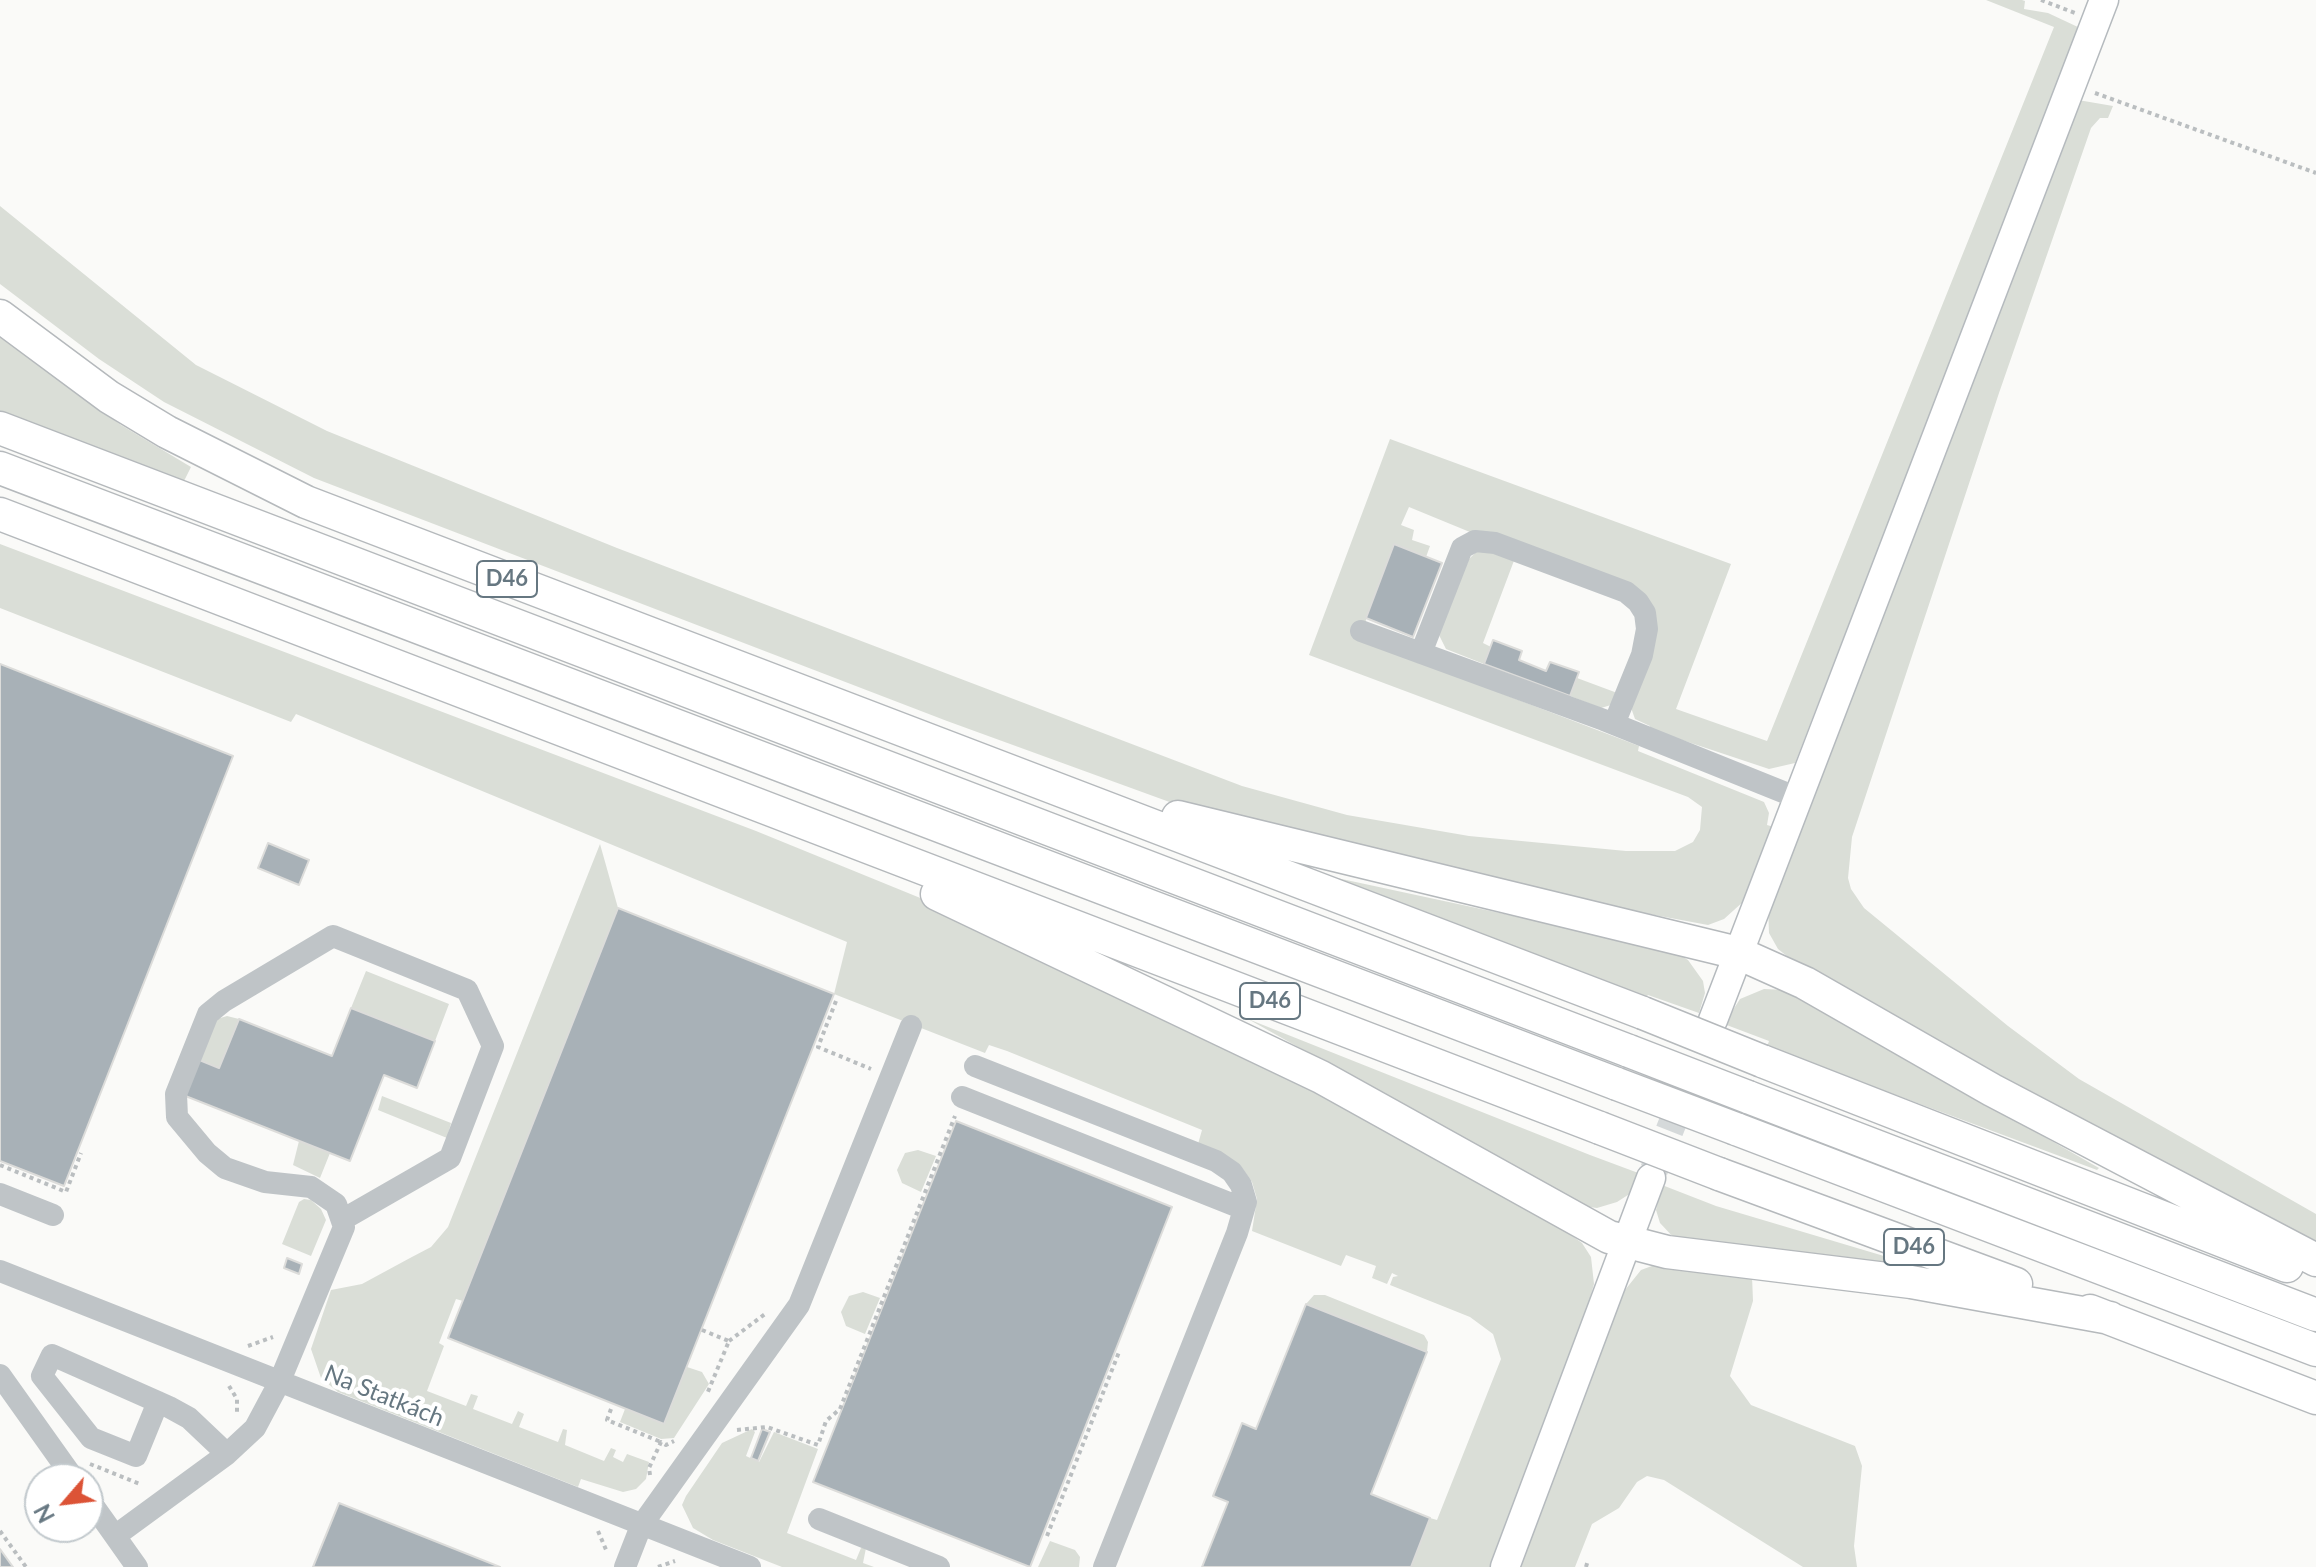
<!DOCTYPE html>
<meta charset="utf-8">
<style>
body{margin:0}
#map{position:relative;width:2316px;height:1567px;overflow:hidden;background:#fafaf8;font-family:Lato,sans-serif}
canvas{display:block}
.north{position:absolute;left:24px;top:1463px;width:80px;height:80px;box-sizing:border-box;background:#fff;border:2px solid #c2c9cd;border-radius:50%;rotate:242deg;font-size:22px;font-weight:700;line-height:32px;text-align:center;color:#667781}
.north::after{content:'';display:block;margin:auto;width:28px;height:36px;background:#dc5336;clip-path:polygon(50% 0,100% 100%,50% 72%,0 100%)}
</style>
<div id="map">
<canvas width="2316" height="1567"></canvas>
<div class="north">N</div>
</div>
<script>
const ctx = document.querySelector('canvas').getContext('2d');
ctx.lineJoin = 'round';
function fillPath(path, color) { ctx.fillStyle = color; ctx.fill(path, 'evenodd'); }
const toPath = rows => new Path2D(rows.map(r => 'M' + r).join(''));
function strokePath(path, color, width, dash) { ctx.strokeStyle = color; ctx.lineWidth = width; ctx.lineCap = dash ? 'butt' : 'round'; ctx.setLineDash(dash || []); ctx.stroke(path); }
function drawText(font, color, halo, rows, align = 'center') {
  ctx.font = font + ' Lato,sans-serif'; ctx.lineWidth = 8; ctx.setLineDash([]); ctx.textBaseline = 'middle'; ctx.strokeStyle = halo; ctx.fillStyle = color; for (const [text, x, y, turn = 0] of rows) {
    ctx.save(); ctx.translate(x, y); ctx.rotate((+turn || 0) * Math.PI / 180); ctx.textAlign = isNaN(turn) ? turn : align; if (halo) ctx.strokeText(text, 0, 0); ctx.fillText(text, 0, 0); ctx.restore();
  }
}
fillPath(toPath([
 [1986,0,2022,0,2025,1,2024,9,2048,13,2080,28,1795,763,1769,769,1649,729,1650,726,1635,719,1629,702,1645,604,1409,507,1401,525,1414,530,1412,540,1430,546,1426,557,1394,545,1359,639,1639,746,1638,751,1764,802,1769,813,1767,825,1774,827,1744,901,1724,919,1708,925,1574,900,1197,812,947,721,314,478,164,402,99,359,0,284,0,206,196,365,327,431,617,548,1242,786,1347,815,1469,836,1626,851,1675,851,1693,842,1700,830,1702,807,1688,797,1309,655,1390,439,1731,564,1676,709,1767,741,2054,27],
 [2078,100,2113,106,2108,118,2100,118,2091,128,1999,393,1852,837,1848,878,1851,889,1864,908,2008,1026,2079,1079,2316,1214,2316,1251,1798,965,1778,949,1769,933,1768,906],
 [0,336,121,425,191,467,184,481,0,411],
 [0,544,756,831,962,915,1319,1091,1564,1230,1582,1243,1591,1257,1594,1284,1579,1337,1492,1567,1411,1567,1430,1518,1437,1520,1501,1359,1493,1334,1470,1317,1390,1285,1393,1277,1398,1276,1392,1273,1387,1284,1372,1278,1376,1266,1346,1255,1341,1266,1252,1231,1257,1199,1252,1182,1240,1165,1198,1144,1202,1130,1007,1051,989,1045,985,1053,834,994,847,942,296,714,291,722,0,608],
 [1478,550,1515,558,1483,643,1491,647,1484,664,1446,649,1439,635,1469,559],
 [1577,678,1620,694,1611,705,1601,708,1570,696],
 [600,844,618,908,463,1301,456,1299,439,1343,444,1346,427,1391,466,1406,471,1394,478,1396,473,1409,512,1424,518,1411,524,1414,519,1427,558,1442,563,1429,567,1430,565,1445,604,1461,611,1448,616,1450,613,1457,623,1462,627,1454,649,1462,646,1479,636,1489,623,1492,581,1479,578,1487,338,1392,321,1378,311,1349,331,1290,362,1284,410,1258,431,1247,448,1227],
 [1323,875,1672,950,1688,960,1703,981,1705,993,1699,1013,1648,995,1645,999],
 [366,971,449,1004,435,1041,351,1008],
 [1764,989,1787,990,1805,1000,2099,1168,2097,1170,1767,1047,1769,1041,1724,1024,1740,999],
 [227,1016,239,1019,219,1068,196,1059,217,1019],
 [1248,1019,1590,1155,1641,1174,1631,1193,1617,1202,1597,1208,1582,1206],
 [382,1096,451,1123,447,1138,378,1110],
 [299,1141,330,1153,320,1178,293,1165],
 [918,1150,936,1156,921,1192,902,1183,897,1170,905,1153],
 [1662,1185,1716,1206,1904,1262,1894,1270,1675,1239,1660,1223,1656,1210],
 [304,1199,311,1200,321,1209,326,1220,311,1256,282,1244,299,1202],
 [1660,1263,1752,1276,1753,1301,1730,1376,1751,1405,1855,1446,1862,1466,1854,1546,1857,1567,1803,1567,1664,1480,1647,1476,1637,1482,1619,1508,1592,1524,1575,1567,1518,1567,1625,1290,1641,1270],
 [863,1292,880,1298,865,1334,846,1326,841,1312,849,1296],
 [1314,1295,1325,1295,1424,1335,1428,1342,1427,1352,1306,1304],
 [687,1367,702,1372,709,1384,674,1438,661,1439,620,1422,625,1409,664,1423],
 [752,1429,755,1432,746,1456,759,1462,774,1432,818,1449,787,1533,856,1560,861,1548,866,1548,863,1563,874,1567,782,1567,713,1540,693,1528,682,1505,686,1496,722,1443],
 [1050,1541,1075,1550,1080,1557,1079,1567,1038,1567]
]), '#daded7');
const building = toPath([
 [1394,544,1442,563,1413,637,1366,618,1394,544],
 [1493,640,1522,651,1519,660,1546,671,1550,662,1579,672,1570,696,1484,664,1493,640],
 [0,664,233,756,64,1186,0,1161,0,664],
 [268,843,309,860,299,885,258,868,268,843],
 [618,908,834,994,664,1424,448,1338,618,908],
 [351,1008,435,1041,417,1088,384,1075,350,1161,183,1095,197,1059,219,1068,239,1019,332,1056,351,1008],
 [956,1121,1172,1207,1030,1567,813,1482,956,1121],
 [287,1258,302,1264,299,1274,284,1268,287,1258],
 [1306,1304,1427,1352,1371,1494,1430,1518,1411,1567,1202,1567,1228,1502,1213,1496,1230,1454,1242,1423,1256,1429,1306,1304],
 [762,1429,770,1432,758,1461,751,1458,762,1429],
 [339,1503,500,1567,313,1567,339,1503],
 [0,1549,13,1567,0,1567,0,1549]
]);
fillPath(building, '#a8b1b7');
strokePath(building, '#dcdcda', 2);
strokePath(toPath([
 [1654,1170,1713,1020]
]), '#d5d9da', 28, [28, 14]);
const major = toPath([
 [1713,1020,2104,0],
 [1505,1567,1651,1178]
]);
const highway = toPath([
 [0,316,109,397,167,432,306,502,1643,1013],
 [0,428,1629,1051],
 [0,468,1617,1084],
 [0,514,1600,1128],
 [1178,817,1738,953,1805,983,1992,1090,2316,1260],
 [937,894,1321,1077,1609,1237,1667,1252,1911,1282,2110,1318],
 [1762,1061,2287,1266],
 [1748,1097,2316,1315],
 [1736,1129,2316,1350],
 [1719,1174,2016,1284],
 [2090,1311,2316,1398]
]);
strokePath(major, '#b5babe', 31);
strokePath(highway, '#b5b9bc', 35);
strokePath(toPath([
 [2041,0,2075,13],
 [2095,93,2316,173],
 [836,1001,818,1047,871,1069],
 [0,1165,66,1192,81,1153],
 [702,1330,729,1341,707,1394],
 [729,1341,765,1314],
 [248,1346,273,1337],
 [229,1386,237,1399,237,1415],
 [611,1409,607,1420,661,1442],
 [737,1430,767,1427,818,1445,826,1421,840,1409,955,1116],
 [90,1464,140,1484],
 [650,1475,649,1468,661,1442,666,1445,674,1441],
 [0,1531,26,1567],
 [598,1531,607,1552],
 [1047,1536,1119,1352],
 [658,1567,675,1561],
 [1586,1567,1588,1560]
]), '#babec0', 4, [4, 4]);
strokePath(toPath([
 [1361,631,1604,720,1798,798],
 [1421,653,1462,548,1475,541,1495,543,1626,592,1638,602,1645,613,1647,629,1642,655,1614,724],
 [975,1066,1216,1161,1232,1172,1241,1185,1246,1202,1237,1233,1104,1567],
 [962,1097,1244,1209],
 [0,1194,53,1215],
 [0,1271,750,1567],
 [0,1375,74,1479],
 [158,1402,136,1456,91,1438,42,1376,52,1355,158,1402,169,1407,189,1418,227,1454],
 [88,1498,115,1536],
 [819,1519,939,1567],
 [137,1567,115,1536,227,1454,255,1428,279,1383,344,1227,336,1204,311,1187,265,1182,225,1168,207,1153,177,1117,176,1094,208,1014,224,1001,333,936,467,990,493,1046,450,1158,342,1220],
 [625,1567,641,1526,799,1305,911,1026]
]), '#bfc4c7', 22);
strokePath(major, '#fff', 28);
strokePath(highway, '#fff', 32);
const highwayBridge = toPath([
 [1643,1013,1762,1061],
 [1629,1051,1748,1097],
 [1617,1084,1736,1129],
 [1600,1128,1719,1174]
]);
strokePath(highwayBridge, '#b5b9bc', 35, []);
strokePath(highwayBridge, '#fff', 32);
for (const [x, y, w] of [
 [507,579,60],
 [1270,1001,60],
 [1914,1247,60]
]) { const box = new Path2D(); box.roundRect(x - w / 2, y - 18, w, 36, 6); ctx.fillStyle = '#fff'; ctx.fill(box); strokePath(box, '#667781', 2); }
drawText('bold 22px', '#667781', null, [
 ["D46",507,579],
 ["D46",1270,1001],
 ["D46",1914,1247]
]);
drawText('24px', '#667781', '#fff', [
 ["Na Statkách",384,1396,22]
]);
</script>
